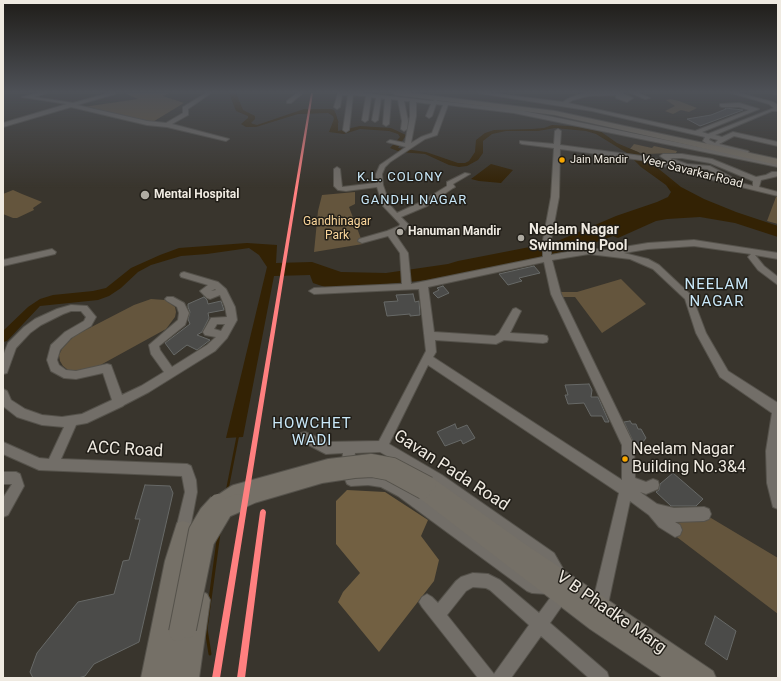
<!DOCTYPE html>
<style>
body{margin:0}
#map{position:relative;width:781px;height:681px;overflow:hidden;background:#39352d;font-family:Roboto,sans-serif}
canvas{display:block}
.frame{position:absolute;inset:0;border:4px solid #efeae1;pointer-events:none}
</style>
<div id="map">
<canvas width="781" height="681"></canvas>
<div class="frame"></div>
</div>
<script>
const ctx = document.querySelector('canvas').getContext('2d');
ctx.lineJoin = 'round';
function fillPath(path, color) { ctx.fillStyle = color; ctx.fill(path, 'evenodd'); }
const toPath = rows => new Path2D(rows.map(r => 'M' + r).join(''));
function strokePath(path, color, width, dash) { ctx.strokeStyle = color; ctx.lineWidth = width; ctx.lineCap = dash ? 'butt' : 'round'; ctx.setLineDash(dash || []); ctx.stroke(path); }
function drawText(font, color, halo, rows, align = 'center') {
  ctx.font = font + ' Roboto,sans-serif'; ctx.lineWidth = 3; ctx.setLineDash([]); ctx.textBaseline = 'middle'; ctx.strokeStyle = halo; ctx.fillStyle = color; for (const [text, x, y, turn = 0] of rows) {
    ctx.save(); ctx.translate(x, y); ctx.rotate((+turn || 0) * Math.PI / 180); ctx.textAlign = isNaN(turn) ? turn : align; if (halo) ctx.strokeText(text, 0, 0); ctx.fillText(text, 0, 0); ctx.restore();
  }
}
fillPath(toPath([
 [124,93,170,93,163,96,184,103,151,123,83,107,138,99],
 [670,99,679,101,697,108,689,112,681,110,673,114,665,111,675,106,666,100],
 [634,144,652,148,654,146,677,151,676,153,644,154,630,149],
 [13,190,22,194,42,202,33,208,34,210,17,218,13,218,3,214,3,194],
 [355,192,355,204,349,207,363,244,314,252,318,211,322,195],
 [776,197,778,197,778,224,767,221],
 [621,279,646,304,602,333,575,297,561,297,561,292,577,292],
 [151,299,165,300,175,307,176,312,175,317,166,329,95,368,76,371,68,370,63,366,60,361,59,355,62,349,74,336,134,305],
 [711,518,778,558,778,614,661,525]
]), '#64553d');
fillPath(toPath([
 [347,490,385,492,428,520,421,536,439,560,434,581,379,652,338,602,343,592,360,573,336,544,336,501]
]), '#726042');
fillPath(toPath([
 [229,93,236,93,243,110,255,116,255,119,251,123,253,124,257,125,304,109,331,109,334,110,336,114,338,123,338,131,360,126,391,128,406,135,398,148,426,152,458,163,465,163,469,161,475,152,476,140,485,133,494,130,532,129,544,128,552,125,583,127,600,131,617,143,638,152,681,187,704,199,736,212,778,226,778,237,735,223,700,217,667,219,656,221,618,238,613,236,580,248,456,276,427,280,367,286,325,287,313,283,310,275,274,276,243,437,226,438,267,267,259,255,249,248,207,254,181,256,151,265,138,272,121,288,109,296,98,300,40,306,7,341,3,342,3,331,28,307,40,299,53,295,93,291,106,288,131,268,160,255,179,248,247,243,277,245,276,263,312,262,341,272,386,273,448,264,458,261,540,245,560,240,616,216,657,202,668,197,671,192,666,185,641,167,627,153,596,134,586,131,555,128,538,131,506,131,492,134,483,141,483,153,478,160,467,166,459,167,449,165,425,154,400,152,390,148,400,137,398,134,389,131,360,129,344,134,329,132,334,119,333,116,328,113,298,114,256,127,246,127,241,124,248,118,248,116,236,111],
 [491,164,513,170,501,183,479,181,471,179]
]), '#332204');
strokePath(toPath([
 [335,114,338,122]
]), '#332204', 1);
strokePath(toPath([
 [227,491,238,435]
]), '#332204', 2.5);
strokePath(toPath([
 [210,654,206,629,219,533]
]), '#332204', 3);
const building = toPath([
 [725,108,743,110,700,126,687,119,711,115,726,109,725,108],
 [534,266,540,273,519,278,522,281,508,285,499,274,534,266],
 [443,286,449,293,438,298,433,293,439,290,437,288,443,286],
 [413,294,415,302,419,301,420,315,410,316,410,314,387,316,384,302,398,301,396,295,413,294],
 [204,297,207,300,208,304,221,301,224,310,208,313,209,318,202,332,197,335,210,340,197,350,187,345,174,355,165,343,190,324,188,319,190,312,188,307,188,304,204,297],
 [589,384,592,390,591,397,598,397,609,422,605,422,602,416,591,416,584,403,568,404,565,395,568,395,565,385,589,384],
 [630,421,632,424,636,424,638,429,641,429,646,438,639,447,636,448,624,422,630,421],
 [455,424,457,429,467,425,475,438,463,444,461,440,445,446,437,432,455,424],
 [673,473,703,499,696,506,671,506,656,492,659,490,660,484,673,473],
 [145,485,170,486,173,493,139,642,94,664,85,676,78,678,33,678,30,672,37,653,78,602,114,594,123,561,129,560,140,519,135,519,145,485],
 [715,616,736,631,727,660,705,644,715,616]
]);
fillPath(building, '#4b4b49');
strokePath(building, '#676967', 1);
const minor = toPath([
 [38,93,47,93,34,97,73,103,109,93,115,93,115,94,77,105,147,121,166,123,183,113,183,107,206,93,211,93,188,109,188,115,172,124,229,139,226,141,167,127,147,125,71,107,3,127,3,123,67,104,22,97,38,93],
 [297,93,303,93,291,103,287,103,287,101,297,93],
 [338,93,360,93,433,101,435,99,438,101,514,109,778,163,778,167,514,113,448,105,437,135,425,139,390,162,385,167,382,174,383,185,390,205,397,213,421,202,447,186,447,182,465,173,470,174,453,184,455,187,453,188,427,206,401,217,408,224,405,230,395,234,408,253,411,284,543,257,543,240,551,197,554,148,522,144,520,143,520,141,554,144,555,131,558,129,561,131,560,145,649,157,696,172,753,186,753,181,710,163,682,158,670,158,687,164,710,166,731,177,731,179,727,179,707,169,687,168,670,163,660,156,663,154,682,154,712,159,756,177,766,175,772,172,778,172,778,176,761,180,759,187,778,192,778,196,692,175,648,161,560,149,559,197,551,240,551,255,589,248,614,251,618,248,648,243,694,240,778,253,778,259,755,255,764,266,778,277,778,285,758,270,748,257,751,254,694,246,648,249,624,253,648,259,659,265,692,296,706,333,728,371,778,403,778,509,773,507,767,483,766,451,772,413,720,377,696,333,685,299,653,269,630,259,589,254,552,260,561,294,634,445,635,478,646,482,653,479,658,481,659,485,658,489,646,494,640,492,657,504,674,508,704,507,709,509,711,514,709,519,704,521,675,522,680,525,682,530,680,535,675,537,659,527,649,515,630,501,607,609,604,614,599,617,594,614,591,609,619,493,428,365,389,444,442,475,554,553,566,574,564,579,559,581,554,579,544,563,434,483,380,452,355,453,353,470,355,474,368,473,382,475,408,486,534,579,547,580,552,582,554,587,552,592,547,594,532,593,527,591,398,496,381,487,368,485,351,486,347,484,341,470,343,453,326,454,322,452,301,441,299,437,301,433,305,432,327,442,379,441,426,351,419,289,314,294,309,291,314,288,402,284,400,253,388,236,362,243,358,241,359,239,387,231,399,226,400,224,383,206,377,187,346,191,338,190,334,186,334,169,337,167,340,169,342,187,376,183,376,174,380,165,406,147,387,142,390,140,405,143,410,116,410,101,404,101,408,121,407,129,404,131,401,129,402,121,398,100,391,99,389,124,386,126,383,124,385,99,381,98,378,120,375,122,372,120,376,98,371,97,368,120,365,122,362,120,366,96,353,95,349,130,346,132,343,130,348,95,342,95,340,107,337,109,334,107,338,93],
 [416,102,431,104,426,116,429,118,432,116,436,104,443,105,432,133,421,137,411,143,416,116,416,102],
 [544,262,551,294,622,445,622,480,433,357,436,352,435,340,496,344,504,340,543,343,547,342,548,339,547,336,543,335,510,333,521,311,516,308,513,309,499,333,495,336,434,332,428,287,544,262],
 [478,93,491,93,563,102,569,98,585,93,623,93,623,94,633,98,627,102,616,98,616,95,588,96,573,100,568,103,695,131,749,110,739,107,722,107,720,106,720,104,739,103,759,109,702,132,708,134,774,108,769,104,731,93,739,93,773,102,778,105,778,111,772,111,715,135,722,137,733,132,778,142,778,146,734,136,719,144,748,151,749,152,746,154,707,144,703,141,705,137,592,111,478,93],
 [710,138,718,140,715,143,709,140,710,138],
 [631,93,638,93,650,98,645,99,631,93],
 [773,93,778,93,778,95,774,94,773,93],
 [52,249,56,252,55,254,3,266,3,260,52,249],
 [184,272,218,282,226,289,235,307,237,320,227,338,215,351,149,392,124,405,123,406,87,423,76,425,61,459,187,464,191,466,196,480,197,492,190,529,188,534,183,536,178,534,176,529,185,492,182,476,39,470,3,454,3,442,39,458,49,459,64,427,42,425,17,417,3,406,3,389,7,391,11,400,25,409,42,415,62,417,82,414,112,400,103,373,76,379,64,378,51,371,47,360,51,345,65,332,84,321,86,317,81,311,71,311,63,314,41,325,30,333,16,348,8,370,7,373,3,374,3,356,8,343,24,327,35,319,57,309,71,305,87,306,96,317,91,326,71,338,60,350,57,360,59,365,66,370,76,371,107,364,111,365,122,395,141,386,164,372,151,354,149,345,178,320,179,313,177,307,167,301,165,299,167,297,173,297,184,303,189,313,185,325,159,346,160,350,172,367,207,345,216,337,205,335,203,332,211,318,227,317,225,307,220,295,210,299,207,298,200,291,208,285,181,277,180,275,181,273,184,272],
 [215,289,216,290,211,291,215,289],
 [217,324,225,324,221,331,214,329,217,324],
 [3,472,16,472,20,474,24,486,8,515,3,517,3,498,12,484,3,484,3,472],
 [473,573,488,574,500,580,539,613,556,590,561,588,566,590,568,595,566,600,550,623,607,672,609,678,589,678,541,636,511,678,478,678,422,607,419,602,422,597,427,594,432,597,438,603,456,581,461,577,473,573],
 [473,587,486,588,490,590,529,625,494,674,447,615,466,591,473,587]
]);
const major = toPath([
 [429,476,434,479,522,542,713,671,716,678,663,678,590,629,418,497,415,492,418,487,422,485,424,479,429,476],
 [183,521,189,523,205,542,207,548,205,554,199,556,193,554,187,546,170,628,171,625,189,620,195,594,201,591,207,594,210,600,199,678,141,678,165,561,177,523,183,521]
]);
const highway = toPath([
 [392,93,411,93,555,111,778,159,778,165,555,115,396,95,392,93]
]);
strokePath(minor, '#55524b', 2);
strokePath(major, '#55524b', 2);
strokePath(highway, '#55524b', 2);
fillPath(minor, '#726e68');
fillPath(major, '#757067');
fillPath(highway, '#777064');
const majorBridgeFar1 = toPath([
 [217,504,235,492,329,466,371,461,393,465,429,484],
 [235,504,253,496,321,476,354,471,372,470,388,473,423,492]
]);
const majorBridge = toPath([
 [187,629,205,541,224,509,238,503],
 [178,632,198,531,208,514,218,503]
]);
strokePath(majorBridgeFar1, '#55524b', 16, []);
strokePath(majorBridge, '#55524b', 20, []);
strokePath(majorBridgeFar1, '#757067', 14);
strokePath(majorBridge, '#757067', 18);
fillPath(toPath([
 [311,93,313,93,220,678,212,678,311,93],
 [263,509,265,510,266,512,245,678,237,678,260,512,261,510,263,509]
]), '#ff8080');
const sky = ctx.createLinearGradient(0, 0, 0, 188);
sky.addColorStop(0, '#1f1d19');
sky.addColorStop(0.49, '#4e5157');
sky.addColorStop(1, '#4e515700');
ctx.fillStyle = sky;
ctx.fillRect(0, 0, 781, 188);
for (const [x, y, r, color] of [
 [562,160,3.5,"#f7a600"],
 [145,195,5,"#afaba2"],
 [400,232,4,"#afaba2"],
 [521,238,4,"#afaba2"],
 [625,459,3.5,"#f7a600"]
]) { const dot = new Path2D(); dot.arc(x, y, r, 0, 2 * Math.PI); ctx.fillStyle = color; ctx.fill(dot); strokePath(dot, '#211e18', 1.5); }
drawText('11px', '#efeae1', '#211e18', [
 ["Jain Mandir",570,160]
], 'left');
drawText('12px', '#efeae1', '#211e18', [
 ["Veer Savarkar Road",692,172,14]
]);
drawText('bold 12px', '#efeae1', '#211e18', [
 ["Mental Hospital",154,195],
 ["Hanuman Mandir",408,232]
], 'left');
drawText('12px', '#fad69b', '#211e18', [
 ["Gandhinagar",337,222],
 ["Park",337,236]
]);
ctx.letterSpacing = '1px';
drawText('13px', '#c9e8f9', '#211e18', [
 ["K.L. COLONY",400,178],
 ["GANDHI NAGAR",414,201]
]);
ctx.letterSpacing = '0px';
drawText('bold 14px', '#efeae1', '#211e18', [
 ["Neelam Nagar",529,230],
 ["Swimming Pool",529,246]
], 'left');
ctx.letterSpacing = '1px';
drawText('15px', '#c9e8f9', '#211e18', [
 ["NEELAM",717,285],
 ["NAGAR",717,302],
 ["HOWCHET",312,424],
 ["WADI",312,441]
]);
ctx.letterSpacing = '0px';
drawText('16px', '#efeae1', '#211e18', [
 ["Neelam Nagar",632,450],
 ["Building No.3&4",632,468]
], 'left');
drawText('17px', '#efeae1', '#211e18', [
 ["ACC Road",125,450,3],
 ["Gavan Pada Road",451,471,33],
 ["V B Phadke Marg",611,613,35]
]);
</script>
